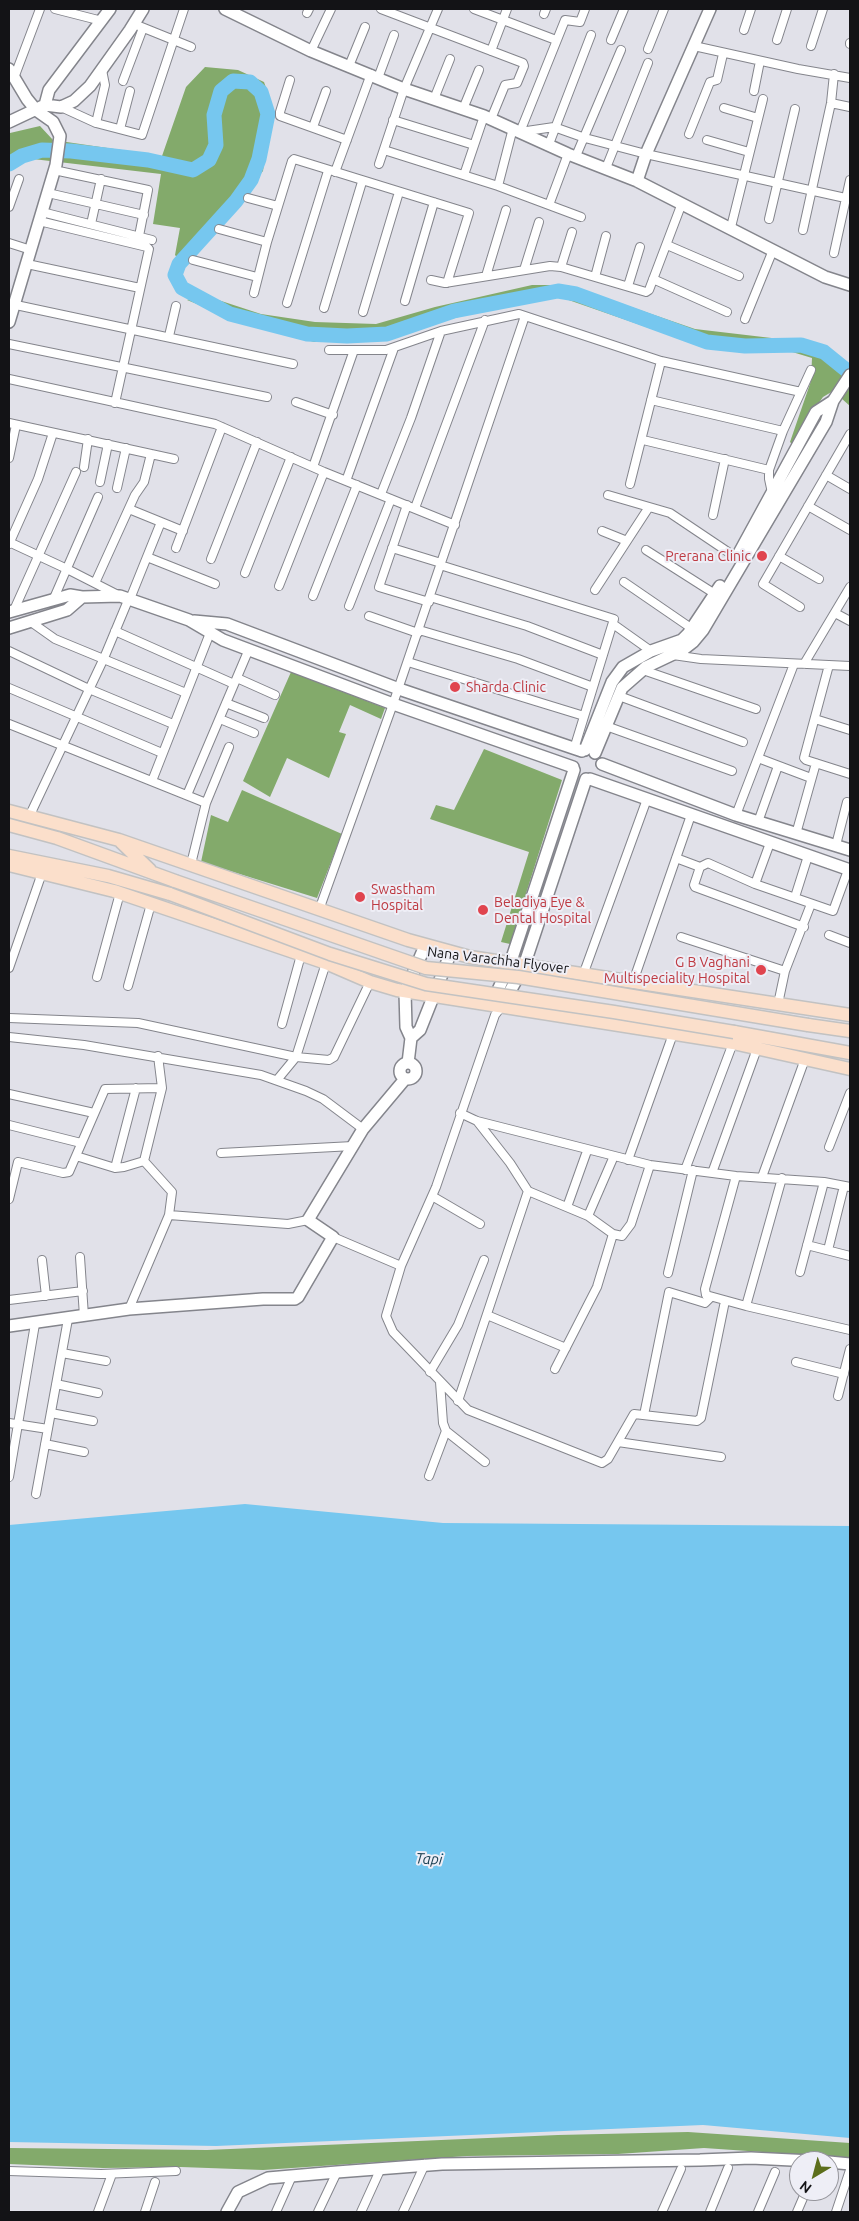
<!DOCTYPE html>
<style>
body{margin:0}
#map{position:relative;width:859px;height:2221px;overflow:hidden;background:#e1e1e9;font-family:Ubuntu,sans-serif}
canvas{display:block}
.frame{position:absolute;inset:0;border:10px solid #131316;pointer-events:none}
.north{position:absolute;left:789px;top:2151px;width:50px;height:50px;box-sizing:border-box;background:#eeeef6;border:1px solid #96969c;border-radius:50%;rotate:217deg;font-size:14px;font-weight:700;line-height:20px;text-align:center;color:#131316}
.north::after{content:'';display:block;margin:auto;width:18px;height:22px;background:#5c6e1b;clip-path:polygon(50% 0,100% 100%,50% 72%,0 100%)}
</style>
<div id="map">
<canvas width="859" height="2221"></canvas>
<div class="frame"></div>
<div class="north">N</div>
</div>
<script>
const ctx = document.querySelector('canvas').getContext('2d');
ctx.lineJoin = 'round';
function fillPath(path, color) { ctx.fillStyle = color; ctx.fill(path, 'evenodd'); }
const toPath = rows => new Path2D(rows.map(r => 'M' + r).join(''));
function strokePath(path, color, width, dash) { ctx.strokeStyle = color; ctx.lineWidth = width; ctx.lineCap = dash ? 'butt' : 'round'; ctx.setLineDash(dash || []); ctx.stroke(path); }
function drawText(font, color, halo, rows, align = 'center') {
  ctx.font = font + ' Ubuntu,sans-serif'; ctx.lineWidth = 4; ctx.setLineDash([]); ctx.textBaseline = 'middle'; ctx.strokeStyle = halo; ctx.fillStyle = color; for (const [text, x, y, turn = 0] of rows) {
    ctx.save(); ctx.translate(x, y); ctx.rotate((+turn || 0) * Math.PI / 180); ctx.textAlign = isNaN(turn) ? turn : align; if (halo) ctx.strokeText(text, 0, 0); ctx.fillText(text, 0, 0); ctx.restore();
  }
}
fillPath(toPath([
 [205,67,238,70,264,82,272,105,263,171,184,265,175,255,180,228,153,224,161,174,33,159,9,159,10,133,40,126,53,140,162,156,186,87],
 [532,285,567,285,695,329,797,341,821,347,850,367,850,406,833,391,823,397,811,414,794,446,790,442,811,381,812,358,789,351,707,344,675,337,557,296,481,311,380,338,314,342,222,314,187,300,203,295,261,314,315,322,376,324,435,307],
 [291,672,385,708,381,719,350,705,339,732,346,734,329,778,287,758,270,797,243,781],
 [484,749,562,780,510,944,501,942,529,852,430,819,436,805,454,810],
 [242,790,342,834,317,898,201,862,211,815,228,822],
 [688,2132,850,2143,850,2158,704,2148,618,2154,467,2156,263,2170,181,2167,103,2168,9,2164,9,2148,207,2150,558,2135]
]), '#83aa6b');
fillPath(toPath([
 [245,1504,443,1523,850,1526,850,2138,703,2125,216,2146,9,2142,9,1525]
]), '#76c7ef');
strokePath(toPath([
 [9,164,22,156,42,150,71,151,148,160,193,170,209,160,216,145,214,115,221,91,233,81,250,82,261,92,268,114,259,159,251,180,236,201,179,264,175,275,182,288,230,314,307,334,347,336,387,334,454,311,558,291,576,294,707,342,745,346,801,345,824,352,850,373]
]), '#76c7ef', 15);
const street = toPath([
 [55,9,102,21],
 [381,9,523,63,524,66,517,83,505,85,491,119],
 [474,9,556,40],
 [307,13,309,9],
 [544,14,546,9],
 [134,24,191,47],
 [744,30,751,9],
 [611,40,624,9],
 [777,40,787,9],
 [850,44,850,43],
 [694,46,798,69,850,78],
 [811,46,823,9],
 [648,49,664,9],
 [311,51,331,9],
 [491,51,507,9],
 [349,66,365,27],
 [14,78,40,9],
 [378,78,394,35],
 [290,80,280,112,280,116,347,140],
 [123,81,143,28],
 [754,91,760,61],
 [434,99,450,59],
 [831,103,850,107],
 [61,107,96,123,142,135,184,9],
 [724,108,758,118],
 [463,109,479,70],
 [393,120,474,145],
 [96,123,105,85,102,70],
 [313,127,326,91],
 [120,129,130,91],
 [520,132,554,127,585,138,646,154,850,199],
 [520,132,565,20,580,22,585,9],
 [689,134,710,82,717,80,723,54],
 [707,140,749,152],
 [549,144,591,35],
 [384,150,498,186,581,217],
 [576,156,621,50],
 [379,164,404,89,438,9],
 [606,168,648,63],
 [54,170,148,190,139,236],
 [335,172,371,74],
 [464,175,484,116],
 [498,186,513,128],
 [48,193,144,215],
 [248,198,278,206],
 [549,205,568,154],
 [9,207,19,179],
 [42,212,152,240],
 [769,219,795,109],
 [39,221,147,247,149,249,115,403],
 [91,224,101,179],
 [731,227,763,99],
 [219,229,267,242],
 [803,230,831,103,834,74],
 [9,243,31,250],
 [667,245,739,276],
 [834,253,850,180],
 [193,260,257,277],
 [27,264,140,288],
 [561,267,572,232],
 [524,270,539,222],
 [486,276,506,210],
 [595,277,606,236],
 [653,279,727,312],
 [431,280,445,283,550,266,561,267,646,292,649,290,682,203],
 [628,286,640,247],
 [254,293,267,242,292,161,294,159,469,213,447,283],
 [405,301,434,202],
 [287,303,328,171],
 [16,305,293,364],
 [324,308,362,182],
 [363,312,399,192],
 [745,319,773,250],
 [169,336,176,306],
 [9,344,267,397],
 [329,350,386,350,441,331,519,314,661,361,801,392],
 [9,379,215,424,324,472,455,525],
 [651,400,783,431],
 [296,402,333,415],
 [9,423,174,459],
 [643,440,769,470],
 [9,458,16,425],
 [84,467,88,439],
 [313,467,354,350],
 [826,475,850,489],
 [346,481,394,348],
 [100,482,108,444],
 [630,484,661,361],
 [117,488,126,448],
 [772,493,769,479,769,470,783,431,811,370],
 [381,494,411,418,441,331],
 [608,495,670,513,737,558],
 [407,505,379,587,429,602],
 [808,506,850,530],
 [415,508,485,320],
 [129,509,183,531],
 [713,515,725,459],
 [602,531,627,541],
 [9,542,67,569,118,595],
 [9,544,38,479,53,433],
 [176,548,222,427],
 [392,548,441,563],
 [646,550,715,594],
 [779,556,819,579],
 [147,557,215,584],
 [211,559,257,442],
 [440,565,614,619,574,749],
 [245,573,291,457],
 [624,582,691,628],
 [95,583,135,495,144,482,151,454],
 [279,586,324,472],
 [595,590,649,507],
 [313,596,357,485],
 [430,597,527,626,603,655],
 [54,598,98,497],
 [130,599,161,522],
 [349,606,391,499],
 [800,607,763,584,850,434],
 [14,610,76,472],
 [835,613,850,621],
 [369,616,418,633],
 [31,622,55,639,186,693],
 [613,624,651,651],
 [419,630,518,659,593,687],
 [115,631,234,684],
 [9,651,89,689,173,724],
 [673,655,701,659,850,666],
 [408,662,584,716],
 [804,664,850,587],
 [829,665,804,758,806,760,850,774],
 [643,670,756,709],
 [237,678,275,695],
 [9,688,162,753],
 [619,696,743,742],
 [226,703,264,718],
 [220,719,254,733],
 [815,719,850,730],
 [9,724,206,803],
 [606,726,732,771],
 [758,758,811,778],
 [152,781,210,633],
 [187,795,249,649],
 [736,815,794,664],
 [29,817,104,658,129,598],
 [758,822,778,766],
 [796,834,816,763],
 [836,845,847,802],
 [676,858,700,867,694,885,695,887,804,927],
 [191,864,206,803,229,747],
 [700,867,708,863,755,884,833,911,848,870],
 [755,884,770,843],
 [795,897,808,856],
 [319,910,393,704,525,316],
 [829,935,850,943],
 [681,937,785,971],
 [9,968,42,873],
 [583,975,647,799],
 [97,977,120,893],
 [633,982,691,815],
 [128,986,151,904],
 [778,1004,785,971,811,904],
 [502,1006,495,1015,436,1187,401,1266,386,1316,393,1332,468,1410,602,1463,608,1459,634,1414,697,1421,701,1418,725,1301],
 [9,1018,138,1023,296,1057,329,1060,334,1057,370,982],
 [282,1024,301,955],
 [9,1037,84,1045,261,1075,306,1091,323,1099,363,1129],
 [277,1080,296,1057,326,963],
 [9,1094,94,1113],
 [460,1113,477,1121,650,1165,736,1176,824,1182,850,1187],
 [477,1121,510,1163,528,1191,588,1216,613,1234,597,1287,555,1369],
 [9,1125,81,1143],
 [829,1147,850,1093],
 [221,1153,353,1146],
 [76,1156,115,1168,124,1167,144,1161],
 [628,1160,673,1034],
 [115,1168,136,1088],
 [685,1170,733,1043],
 [712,1173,758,1046],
 [736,1176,705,1289,706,1295,746,1306,850,1330],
 [762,1177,805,1059],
 [432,1196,480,1224],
 [9,1199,18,1162,63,1173,69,1172,105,1089,162,1088],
 [567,1207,587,1151],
 [169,1215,288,1224,308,1220],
 [588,1216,614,1156],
 [613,1234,622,1236,631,1224,650,1165],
 [333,1237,401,1266],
 [807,1245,850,1256],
 [828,1250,844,1186],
 [80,1257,84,1316],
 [42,1260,46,1296],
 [800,1272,824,1182],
 [668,1273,693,1170],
 [9,1300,83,1291],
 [746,1306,782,1178],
 [129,1309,169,1215,172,1192,144,1161,162,1088,158,1056],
 [487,1315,566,1348],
 [62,1353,106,1361],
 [796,1362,844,1374],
 [430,1372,458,1325,484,1260],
 [440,1382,443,1423,446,1431,485,1462],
 [56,1384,98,1393],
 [838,1396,850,1349],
 [458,1401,528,1191],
 [51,1413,93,1421],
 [644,1415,669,1292,705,1303,711,1297],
 [9,1423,48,1429],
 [618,1442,721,1457],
 [45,1444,84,1452],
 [429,1476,446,1431],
 [9,1477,35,1324],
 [36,1494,68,1319],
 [9,2171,101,2174,176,2171],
 [98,2212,112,2174],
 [145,2212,155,2182],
 [276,2212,292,2176],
 [318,2212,337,2172],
 [361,2212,381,2168],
 [403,2212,425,2164],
 [662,2212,681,2169],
 [710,2212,728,2168],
 [758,2212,775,2172],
 [797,2212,806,2191],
 [836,2212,850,2170]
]);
const secondary = toPath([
 [225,9,311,51,404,89,484,116,568,154,637,181,825,277,850,285],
 [9,69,27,99,36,110,53,122,60,136,56,165,9,322],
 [45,105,49,90,110,9],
 [9,122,45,105,61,107,74,101,90,86,130,30,143,9],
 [637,181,646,154,710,9],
 [738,555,816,412,833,401],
 [9,612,70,595,82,597,120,596,189,620,223,640,393,704,573,767],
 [194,621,227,624,399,689,582,751],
 [9,628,67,610,82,597],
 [585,750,612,682,623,667,651,651,682,640,688,634,720,586],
 [595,753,622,688,646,667,684,649,693,642,703,630,826,422,833,401,850,375],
 [602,764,736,815,850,850],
 [590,779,850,870],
 [504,1002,524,966,586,779],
 [492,1003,510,964,574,770],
 [411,1038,420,1030,451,952],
 [408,1063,411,1038,406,1027,405,992,425,946],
 '400 1071a8 8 0 1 1 16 0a8 8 0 1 1-16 0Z',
 [9,1326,129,1309,263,1299,295,1299,298,1297,333,1237,308,1220,363,1129,405,1079],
 [829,2162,850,2164],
 [227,2212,238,2192,268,2178,337,2172,442,2164,700,2160,751,2158,812,2161]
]);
const primary = toPath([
 [9,811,119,840,408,940,470,957,850,1015],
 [9,825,57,838,175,881],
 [121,842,150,870],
 [9,856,108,876,170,894],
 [9,865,114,891,326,963,370,982,397,990,733,1043,850,1069],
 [808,1025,850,1031],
 [734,1032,850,1053]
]);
strokePath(street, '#84858c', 10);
strokePath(secondary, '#84858c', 14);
strokePath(primary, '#c2c2c2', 15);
strokePath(street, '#fff', 8);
strokePath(secondary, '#fff', 11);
strokePath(primary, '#fbdfcb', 12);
const primaryBridge = toPath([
 [175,881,426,968,518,977,808,1025],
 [170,894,330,954,426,984,614,1012,734,1032]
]);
strokePath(primaryBridge, '#c2c2c2', 15, []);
strokePath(primaryBridge, '#fbdfcb', 12);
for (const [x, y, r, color] of [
 [762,556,6,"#e0444e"],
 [455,687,6,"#e0444e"],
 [360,897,6,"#e0444e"],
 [483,910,6,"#e0444e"],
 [761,970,6,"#e0444e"]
]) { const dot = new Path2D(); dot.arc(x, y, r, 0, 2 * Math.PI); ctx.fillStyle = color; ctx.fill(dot); strokePath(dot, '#eeeef6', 2); }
drawText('14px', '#be3a42', '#eeeef6', [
 ["Prerana Clinic",751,556,"right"],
 ["Sharda Clinic",466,687],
 ["Swastham",371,889],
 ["Hospital",371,905],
 ["Beladiya Eye &",494,902],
 ["Dental Hospital",494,918],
 ["G B Vaghani",750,962,"right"],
 ["Multispeciality Hospital",750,978,"right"]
], 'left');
drawText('14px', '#131316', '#eeeef6', [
 ["Nana Varachha Flyover",498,960,7]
]);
drawText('italic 15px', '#1e4254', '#eeeef6', [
 ["Tapi",429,1859,3]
]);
</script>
